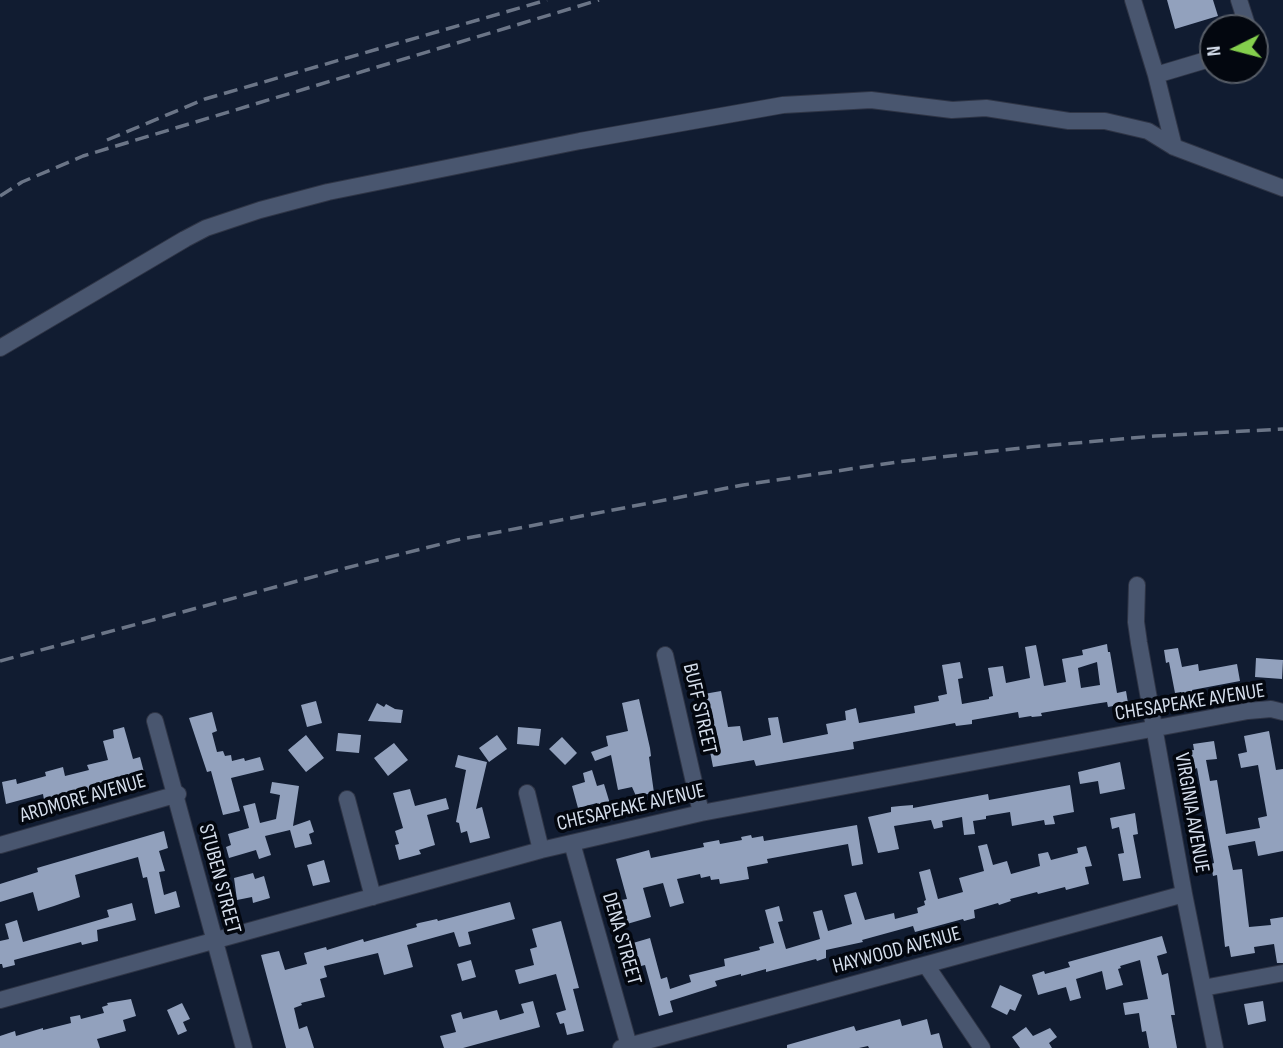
<!DOCTYPE html>
<style>
body{margin:0}
#map{position:relative;width:1283px;height:1048px;overflow:hidden;background:#111c31;font-family:"Sofia Sans Condensed",sans-serif}
canvas{display:block}
.north{position:absolute;left:1199px;top:14px;width:70px;height:70px;box-sizing:border-box;background:#03070f;border:2px solid #575d67;border-radius:50%;rotate:264deg;font-size:19px;font-weight:700;line-height:28px;text-align:center;color:#d4ddeb}
.north::after{content:'';display:block;margin:auto;width:24px;height:32px;background:#84cf4d;clip-path:polygon(50% 0,100% 100%,50% 72%,0 100%)}
</style>
<div id="map">
<canvas width="1283" height="1048"></canvas>
<div class="north">N</div>
</div>
<script>
const ctx = document.querySelector('canvas').getContext('2d');
ctx.lineJoin = 'round';
function fillPath(path, color) { ctx.fillStyle = color; ctx.fill(path, 'evenodd'); }
const toPath = rows => new Path2D(rows.map(r => 'M' + r).join(''));
function strokePath(path, color, width, dash) { ctx.strokeStyle = color; ctx.lineWidth = width; ctx.lineCap = dash ? 'butt' : 'round'; ctx.setLineDash(dash || []); ctx.stroke(path); }
function drawText(font, color, halo, rows, align = 'center') {
  ctx.font = font + ' "Sofia Sans Condensed",sans-serif'; ctx.lineWidth = 7; ctx.setLineDash([]); ctx.textBaseline = 'middle'; ctx.strokeStyle = halo; ctx.fillStyle = color; for (const [text, x, y, turn = 0] of rows) {
    ctx.save(); ctx.translate(x, y); ctx.rotate((+turn || 0) * Math.PI / 180); ctx.textAlign = isNaN(turn) ? turn : align; if (halo) ctx.strokeText(text, 0, 0); ctx.fillText(text, 0, 0); ctx.restore();
  }
}
fillPath(toPath([
 [1167,0,1213,0,1218,16,1175,29],
 [1107,644,1108,652,1110,652,1117,693,1126,691,1128,703,1108,707,1107,702,1094,704,1041,713,1042,716,1032,717,1031,716,1019,718,1018,712,972,720,972,724,956,726,955,723,853,742,854,749,756,766,754,760,713,767,708,741,713,741,704,694,721,691,728,727,740,726,743,741,771,735,768,718,778,717,783,743,828,734,826,724,846,720,845,711,856,708,859,723,915,713,914,706,939,701,938,696,947,694,942,665,960,662,963,678,958,679,962,704,989,699,989,697,993,696,988,668,1003,666,1006,683,1030,678,1025,647,1036,645,1044,686,1066,682,1062,659,1083,655,1082,650],
 [1097,662,1100,685,1081,688,1078,668],
 [1178,648,1182,667,1198,664,1199,671,1237,664,1240,681,1192,690,1194,696,1183,698,1181,692,1175,693,1169,662,1166,663,1164,650],
 [1256,658,1283,660,1282,679,1255,677],
 [639,699,650,748,651,756,649,757,654,793,636,796,632,787,618,790,611,755,595,761,591,752,608,746,606,736,628,731,622,703],
 [316,701,322,723,307,727,301,705],
 [377,703,384,707,386,704,395,709,403,710,401,723,368,721],
 [212,712,217,731,212,733,217,752,223,751,225,756,231,755,232,761,244,758,245,761,260,757,264,770,231,778,240,811,223,815,211,771,207,772,189,718],
 [124,727,133,759,140,757,145,776,120,783,119,778,100,783,101,787,88,791,87,787,69,792,70,796,52,801,51,798,44,800,43,794,6,804,2,782,16,779,17,784,46,776,45,772,63,767,65,776,89,770,87,765,108,760,103,741,114,738,113,730],
 [518,727,541,729,539,746,517,744],
 [1269,731,1276,770,1283,769,1283,851,1258,856,1255,841,1228,846,1233,870,1242,869,1249,927,1271,925,1270,919,1283,917,1283,963,1277,963,1274,944,1254,947,1255,953,1231,957,1229,946,1225,947,1217,875,1213,876,1211,864,1214,863,1197,768,1195,769,1194,763,1190,764,1187,751,1194,750,1193,744,1214,741,1217,759,1206,760,1210,781,1217,780,1226,834,1260,828,1258,818,1267,816,1258,765,1241,768,1238,754,1247,752,1244,736],
 [338,733,361,735,359,753,336,751],
 [306,735,324,758,306,772,288,750],
 [497,735,507,749,489,762,479,748],
 [562,737,577,753,565,765,549,749],
 [394,743,408,760,388,776,374,758],
 [458,755,487,762,476,809,482,807,490,838,470,843,467,831,461,833,459,823,456,822,466,770,455,767],
 [1120,762,1125,789,1100,794,1098,781,1080,784,1078,772],
 [592,770,597,786,604,784,611,807,599,810,597,803,578,808,572,786,585,782,583,773],
 [272,782,299,786,293,826,310,820,314,832,309,834,312,844,295,848,290,830,265,836,271,855,259,859,256,850,229,858,226,847,231,845,228,834,249,828,243,806,255,803,260,823,276,819,280,795,270,793],
 [1070,785,1074,812,1053,816,1055,824,1045,825,1044,820,1012,826,1010,812,986,816,986,819,973,821,975,834,964,835,962,817,942,821,943,827,934,829,931,820,894,826,899,849,889,851,878,853,868,817,891,812,891,807,900,806,913,805,913,808,988,794,989,800],
 [410,789,415,806,446,798,449,809,427,815,435,845,419,850,421,854,399,860,395,845,399,844,395,831,403,828,393,793],
 [1135,813,1138,834,1133,835,1141,878,1123,881,1118,854,1124,853,1119,827,1112,829,1110,818],
 [857,825,863,864,852,866,848,844,767,859,768,863,747,867,749,879,720,884,719,879,711,880,710,876,701,878,700,874,677,879,684,903,670,907,663,883,643,888,651,917,627,924,621,900,627,899,616,859,649,850,651,858,704,847,703,843,719,840,720,844,742,840,741,837,751,835,752,838,763,836,764,841],
 [164,831,168,848,159,851,165,871,159,872,164,895,176,891,180,907,155,914,147,877,143,878,138,857,75,875,80,897,54,906,38,911,33,892,0,902,0,884,38,872,37,868],
 [987,844,993,865,1007,861,1011,874,1040,866,1038,854,1048,852,1051,860,1078,853,1077,848,1086,846,1092,866,1085,867,1089,884,1066,890,1065,887,1038,894,1037,892,1010,899,1011,901,999,905,998,903,974,910,975,918,964,921,963,919,915,932,913,926,862,940,863,942,826,950,826,958,817,961,816,959,766,972,766,969,741,976,741,974,715,981,717,986,670,1001,673,1012,659,1016,645,965,637,967,633,943,650,938,661,979,667,977,670,989,691,982,689,975,725,966,724,959,760,950,759,947,774,943,765,910,779,906,783,921,778,922,786,949,820,939,813,912,822,910,828,931,852,924,844,895,856,892,865,920,894,913,895,919,918,913,917,908,925,905,924,901,926,900,919,872,930,869,938,899,963,892,959,878,984,871,978,846],
 [324,860,330,882,313,886,307,865],
 [253,873,255,879,264,876,270,898,253,903,252,897,237,900,234,878],
 [510,902,515,919,468,932,471,944,459,947,454,932,407,945,413,967,384,975,378,953,324,966,327,977,320,979,325,997,301,1003,302,1005,294,1008,299,1029,307,1026,314,1048,286,1048,261,955,279,951,285,970,307,964,304,953,326,947,327,950,363,939,364,942,417,927,416,924,419,923,437,919,438,921],
 [132,903,136,920,97,930,98,941,82,945,81,942,14,960,15,965,3,968,2,964,0,964,0,941,9,939,5,924,17,920,23,942,109,917,107,910],
 [561,921,579,988,573,989,584,1031,567,1035,564,1023,560,1024,556,1013,566,1010,556,974,519,984,515,970,534,965,530,949,537,947,532,929],
 [1162,936,1167,953,1157,956,1162,975,1168,973,1175,1015,1171,1015,1177,1048,1149,1048,1146,1031,1142,1032,1139,1013,1125,1015,1123,1003,1148,999,1140,960,1120,966,1121,968,1118,969,1123,985,1106,990,1102,971,1076,979,1081,998,1070,1001,1066,987,1038,995,1032,975,1044,971,1045,974,1070,967,1068,962],
 [471,960,476,977,462,981,457,964],
 [1000,985,1022,995,1015,1011,1010,1009,1007,1015,991,1007],
 [131,999,136,1016,123,1020,126,1031,97,1039,100,1048,0,1048,0,1036,15,1031,16,1036,43,1028,43,1030,71,1023,70,1017,80,1015,81,1019,104,1013,102,1007,108,1005,107,1003],
 [533,1001,540,1027,463,1048,444,1048,440,1036,456,1032,451,1015,461,1012,463,1019,497,1010,500,1020,524,1013,521,1004],
 [1263,1001,1266,1021,1248,1025,1244,1004],
 [182,1003,190,1019,183,1022,187,1031,178,1035,167,1010],
 [900,1019,902,1026,927,1019,931,1035,939,1033,943,1048,869,1048,868,1046,859,1048,787,1048,787,1045,854,1026,856,1031],
 [1026,1027,1033,1036,1050,1028,1057,1037,1049,1043,1052,1048,1020,1048,1012,1037]
]), '#92a1bd');
const minor = toPath([
 [1133,0,1156,75,1174,147,1283,188],
 [1239,0,1248,28],
 [1156,75,1213,58],
 [0,348,185,239,206,228,260,210,328,192,580,141,783,105,871,100,952,110,986,108,1069,121,1105,121,1148,131,1174,147],
 [1137,585,1136,622,1139,643,1184,894,1215,1048],
 [665,655,701,813],
 [155,721,244,1048],
 [527,793,541,850],
 [347,799,373,897],
 [572,843,629,1046],
 [0,845,178,794],
 [926,965,982,1048],
 [1203,988,1283,973],
 [0,1000,541,850,701,813,1248,711,1271,709,1283,712],
 [621,1048,1184,894]
]);
strokePath(minor, '#2f3546', 18);
strokePath(minor, '#49566f', 16);
strokePath(toPath([
 [107,140,205,99,547,0],
 [0,196,22,182,83,156,599,0],
 [0,661,346,568,457,540,743,485,897,462,1030,447,1155,436,1283,429]
]), '#6b7587', 3.5, [14, 7]);
drawText('21px', '#d4ddeb', '#03070f', [
 ["CHESAPEAKE AVENUE",1190,703,-9],
 ["BUFF STREET",699,709,77],
 ["ARDMORE AVENUE",83,799,-16],
 ["CHESAPEAKE AVENUE",631,808,-13],
 ["VIRGINIA AVENUE",1191,813,80],
 ["STUBEN STREET",219,879,75],
 ["DENA STREET",621,939,74],
 ["HAYWOOD AVENUE",897,951,-15]
]);
</script>
